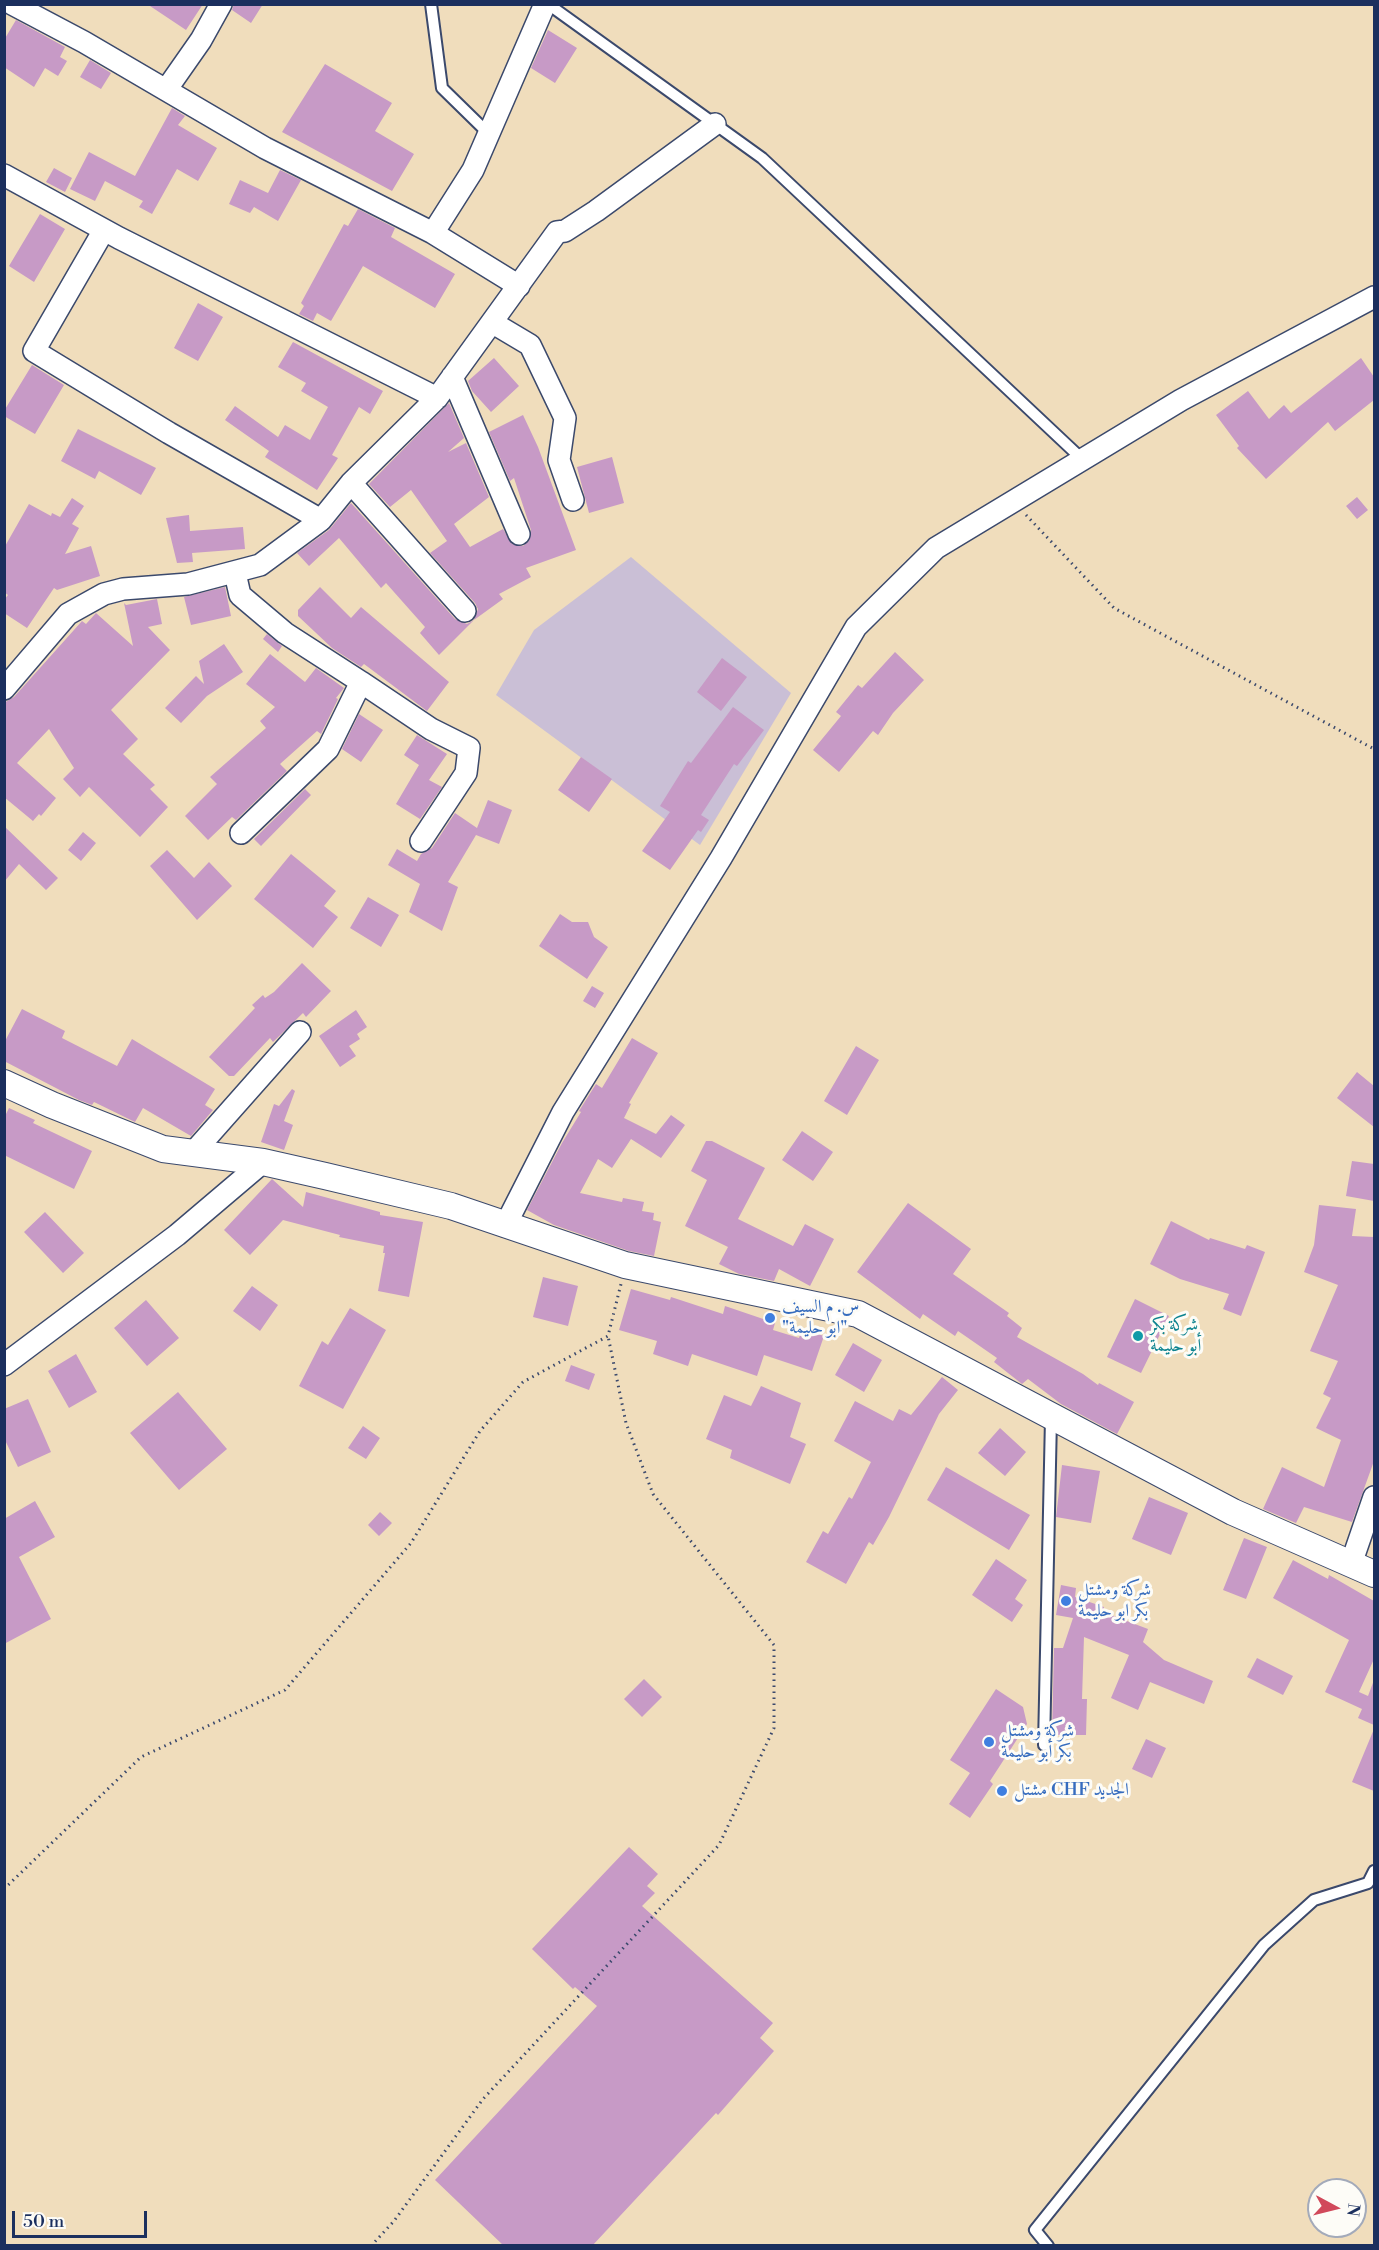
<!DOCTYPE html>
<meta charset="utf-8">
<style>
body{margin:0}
#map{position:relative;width:1379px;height:2250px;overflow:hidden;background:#f0ddbc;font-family:"Libre Bodoni",serif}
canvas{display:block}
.frame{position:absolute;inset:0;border:6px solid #1b2f5e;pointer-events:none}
.north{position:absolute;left:1307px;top:2178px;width:60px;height:60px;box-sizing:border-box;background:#fdfcf7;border:2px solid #a3aaba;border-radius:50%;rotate:97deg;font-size:16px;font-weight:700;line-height:24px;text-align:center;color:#1b2f5e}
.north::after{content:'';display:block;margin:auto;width:21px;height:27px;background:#d1495b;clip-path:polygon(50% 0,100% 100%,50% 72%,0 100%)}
.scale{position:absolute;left:12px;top:2211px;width:135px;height:27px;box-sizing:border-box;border:3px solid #1b2f5e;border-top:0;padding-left:8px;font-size:18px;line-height:21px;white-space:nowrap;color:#1b2f5e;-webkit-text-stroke:4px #fdfcf7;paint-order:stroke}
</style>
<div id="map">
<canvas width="1379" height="2250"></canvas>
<div class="frame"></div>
<div class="north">N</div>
<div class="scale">50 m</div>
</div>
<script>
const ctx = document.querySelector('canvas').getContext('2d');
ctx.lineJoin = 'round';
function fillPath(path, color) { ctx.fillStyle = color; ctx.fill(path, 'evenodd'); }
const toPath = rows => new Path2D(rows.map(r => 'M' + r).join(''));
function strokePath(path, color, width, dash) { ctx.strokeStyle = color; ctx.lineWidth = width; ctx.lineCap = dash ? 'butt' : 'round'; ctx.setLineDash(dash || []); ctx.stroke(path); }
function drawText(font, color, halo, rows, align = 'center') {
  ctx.font = font + ' "Libre Bodoni",Amiri,serif'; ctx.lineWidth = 6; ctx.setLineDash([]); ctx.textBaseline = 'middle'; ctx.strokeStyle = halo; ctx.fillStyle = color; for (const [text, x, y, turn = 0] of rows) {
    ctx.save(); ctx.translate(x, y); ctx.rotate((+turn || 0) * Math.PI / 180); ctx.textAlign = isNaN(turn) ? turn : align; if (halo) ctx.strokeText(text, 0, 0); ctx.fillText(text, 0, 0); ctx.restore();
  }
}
fillPath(toPath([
 [631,557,791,693,700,845,496,695,534,630]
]), '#cabfd6');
fillPath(toPath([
 [147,4,203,4,186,30],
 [234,4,263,4,251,23,232,10],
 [16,20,65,47,60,57,67,61,58,76,45,68,34,87,4,67,4,40],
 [548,30,577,48,555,83,531,68],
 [90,60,111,73,101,89,80,77],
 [325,64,392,103,375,131,414,154,392,191,282,132],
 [172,108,185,116,178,125,217,148,198,181,177,169,152,214,139,207,143,201,105,181,95,201,70,189,89,152,135,176],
 [54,168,72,178,65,192,46,182],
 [280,170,301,180,278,221,254,207,250,213,229,204,240,180,268,193],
 [358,209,395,228,391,237,455,274,435,308,363,266,331,321,317,313,313,321,299,314,304,306,301,303,344,224,348,226],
 [40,214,65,229,34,282,9,266],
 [198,303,223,317,198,361,174,348],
 [293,342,383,391,370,414,359,407,332,455,338,458,317,490,265,457,269,451,225,420,235,406,278,437,285,425,310,440,328,407,301,391,306,383,278,367],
 [494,358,519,386,491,412,472,391,468,381],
 [1361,358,1374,377,1374,400,1335,431,1328,422,1266,479,1237,448,1239,446,1216,415,1248,391,1269,419,1284,405,1291,413],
 [32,365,64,385,35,434,4,416,4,411],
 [449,403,464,438,448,452,466,443,489,497,454,524,470,547,503,529,512,544,523,546,529,541,531,530,514,478,510,481,489,432,523,415,538,447,576,550,526,568,531,577,499,594,503,599,474,620,478,609,475,603,430,553,447,541,411,490,390,507,369,484],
 [78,429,156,468,141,495,99,471,95,479,61,461],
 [612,457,624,503,589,513,577,467],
 [1357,497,1368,510,1357,519,1346,506],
 [72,498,84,506,72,524,79,528,65,554,91,546,100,576,57,590,54,588,27,628,4,613,4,600,8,595,4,592,4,548,29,504,51,516,52,513,60,517],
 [351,503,455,619,467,624,474,620,439,655,420,633,425,627,386,583,381,588,339,538,309,566,297,553,329,530],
 [189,515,190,531,243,527,245,549,192,553,193,562,177,563,166,518],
 [225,587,231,616,191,625,184,597],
 [320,587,351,618,361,607,449,682,427,711,364,664,361,667,332,648,298,616,298,610],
 [157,599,162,624,148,627,170,650,111,710,138,739,123,754,155,785,150,789,168,807,140,837,89,787,80,797,63,779,74,768,49,729,17,763,56,798,41,816,39,814,33,821,4,797,4,703,14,697,82,621,86,624,96,613,133,646,124,603,126,605],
 [267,634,282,646,278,652,263,639],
 [224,644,243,672,207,696,181,723,165,708,196,676,204,684,199,661],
 [895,652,924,680,893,713,878,735,873,731,839,772,813,750,841,716,836,712,858,685,862,688],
 [270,654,305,682,316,668,344,688,336,698,338,699,321,734,317,731,280,764,287,771,236,820,232,817,208,840,185,816,217,784,210,777,266,728,260,721,275,707,246,684],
 [722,658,747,677,721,711,697,692],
 [733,707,764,730,737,766,734,764,701,815,709,820,701,832,698,830,670,870,642,851,670,812,660,806,688,761,691,763],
 [359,714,383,730,361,762,342,749],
 [417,735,447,754,429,780,442,787,420,819,396,804,419,765,404,755],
 [581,757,612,779,589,812,558,790],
 [305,789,311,795,261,846,254,839],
 [488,800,512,810,499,844,476,835,448,882,458,887,442,931,409,912,420,884,388,865,397,849,417,861,421,854,432,848,455,813,477,828],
 [4,826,58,878,46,890,19,864,4,882],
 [83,832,96,843,81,861,68,850],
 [167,850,194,878,209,862,232,886,197,920,150,866],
 [291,854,336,891,324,906,338,917,313,948,254,899],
 [368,897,399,915,381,947,350,928],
 [560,914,572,922,588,922,594,937,608,947,587,979,539,946],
 [302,963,331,991,306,1017,303,1013,273,1042,270,1038,234,1076,229,1076,209,1057,255,1008,252,1005,263,995,265,998,274,992],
 [592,986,604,993,595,1008,583,1001],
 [22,1009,65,1031,62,1038,117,1066,132,1039,215,1089,205,1105,213,1110,191,1136,143,1108,135,1122,94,1102,92,1105,79,1100,4,1061,4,1043],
 [356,1010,367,1027,357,1034,360,1039,349,1046,356,1056,340,1067,319,1036],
 [632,1038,658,1053,629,1103,631,1104,624,1118,656,1134,671,1115,685,1125,661,1158,631,1139,612,1168,598,1159,580,1193,622,1202,623,1198,644,1202,642,1211,654,1213,653,1220,661,1222,654,1256,629,1251,554,1225,527,1210,562,1143,581,1112,579,1111,596,1084,602,1088],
 [856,1046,879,1060,847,1115,824,1101],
 [1357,1072,1374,1086,1374,1127,1337,1098],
 [292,1089,295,1091,284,1121,293,1125,284,1150,261,1142,274,1104,279,1106],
 [9,1108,35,1120,33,1123,92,1151,74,1189,4,1155,4,1118],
 [802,1131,833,1152,813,1181,782,1160],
 [706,1141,712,1141,765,1168,738,1219,793,1246,805,1224,834,1239,810,1286,779,1269,774,1281,739,1274,719,1264,728,1247,685,1226,707,1180,691,1171],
 [1352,1161,1374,1164,1374,1201,1346,1196],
 [272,1179,303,1207,306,1192,380,1212,380,1215,423,1222,409,1297,378,1291,385,1253,383,1253,384,1246,339,1237,340,1235,283,1220,250,1255,224,1230],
 [908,1203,971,1249,953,1274,1009,1313,1007,1316,1022,1328,1017,1337,1083,1374,1098,1385,1099,1383,1134,1402,1117,1434,1061,1404,1028,1379,1022,1384,994,1362,997,1358,958,1331,955,1336,923,1314,920,1319,857,1272],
 [1319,1205,1356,1209,1352,1236,1374,1237,1374,1461,1352,1522,1304,1507,1296,1523,1263,1509,1282,1467,1324,1487,1341,1440,1316,1428,1331,1398,1323,1394,1338,1361,1310,1351,1338,1285,1304,1272,1314,1245],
 [45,1212,84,1253,63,1273,24,1232],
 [1171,1221,1209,1240,1210,1238,1245,1249,1247,1245,1265,1252,1241,1316,1223,1309,1229,1294,1180,1279,1150,1264],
 [543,1277,578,1286,568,1326,533,1317],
 [252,1286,278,1305,260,1331,233,1311],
 [631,1289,670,1300,671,1297,723,1314,725,1306,775,1323,773,1330,799,1338,802,1329,824,1336,812,1371,764,1355,757,1376,692,1354,688,1366,653,1354,657,1341,619,1330],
 [1135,1299,1169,1316,1141,1373,1107,1357],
 [146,1300,179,1338,147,1366,114,1328],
 [350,1308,386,1330,343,1409,299,1386,322,1341,328,1345],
 [853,1343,882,1360,864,1392,835,1375],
 [76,1354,97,1392,69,1408,48,1371],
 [571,1365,595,1374,589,1390,565,1381],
 [942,1377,958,1390,939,1414,889,1517,873,1545,869,1542,846,1584,806,1562,823,1531,828,1534,849,1497,852,1499,871,1462,834,1441,855,1401,893,1421,899,1409,911,1415],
 [761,1386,801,1403,790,1437,806,1444,790,1484,730,1458,732,1450,706,1439,724,1395,751,1406],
 [178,1392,227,1449,179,1490,130,1433],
 [28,1399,51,1452,18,1467,4,1438,4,1409],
 [363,1426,380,1438,366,1459,348,1448],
 [1000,1428,1026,1452,1005,1476,978,1453],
 [1062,1465,1100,1471,1091,1523,1056,1517],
 [946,1467,1030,1515,1009,1550,927,1500],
 [1149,1497,1188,1513,1171,1555,1132,1539],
 [35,1501,55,1537,19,1557,51,1619,4,1644,4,1519],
 [380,1512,392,1523,379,1536,368,1525],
 [1244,1538,1267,1547,1246,1599,1223,1590],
 [996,1559,1027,1580,1015,1599,1023,1605,1012,1622,972,1595],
 [1293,1560,1328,1579,1329,1575,1374,1601,1374,1659,1359,1692,1368,1696,1374,1680,1374,1725,1358,1718,1362,1709,1325,1692,1349,1640,1273,1598],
 [1061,1585,1076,1588,1075,1597,1104,1607,1103,1612,1148,1629,1143,1642,1164,1660,1213,1681,1204,1704,1150,1682,1138,1710,1111,1698,1129,1655,1084,1637,1082,1699,1087,1699,1086,1735,1052,1735,1054,1648,1063,1648,1073,1618,1056,1615],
 [1257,1658,1293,1676,1283,1695,1247,1677],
 [644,1679,662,1697,642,1717,624,1699],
 [996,1689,1023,1707,1027,1724,990,1781,993,1784,970,1818,949,1804,970,1773,950,1760],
 [1374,1729,1374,1791,1352,1782],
 [1146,1739,1166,1748,1152,1778,1132,1769],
 [629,1847,658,1874,647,1886,655,1893,642,1906,773,2023,760,2038,774,2051,718,2115,716,2113,592,2246,504,2246,435,2180,597,2006,575,1987,573,1989,532,1949]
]), '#c79ac6');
const service = toPath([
 [431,4,442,88,489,134],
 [548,4,762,158,1082,459],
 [1044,1745,1051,1418],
 [1048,2246,1035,2230,1264,1945,1314,1900,1368,1883,1374,1871]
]);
const minor = toPath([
 [12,4,84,42,265,148,433,233,473,170,545,4],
 [166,90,201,40,221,4],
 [4,175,119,238,437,398],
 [104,230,34,351,169,433,321,520],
 [433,233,519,286],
 [493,323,530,345,565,418,559,460,573,500],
 [452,377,519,534],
 [351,483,465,611],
 [235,573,240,595,285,633,361,682,328,749,241,833],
 [361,682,431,729,469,748,466,773,421,841],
 [4,689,68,614,104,594,123,589,188,584,260,565,321,520,351,483,437,398,557,232,565,231,596,211,715,124],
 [192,1154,300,1032],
 [505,1226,563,1112,721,858,856,627,936,548,1181,400,1374,297],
 [4,1365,177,1235,263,1162],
 [1351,1564,1374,1497]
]);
const tertiary = toPath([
 [4,1083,52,1105,163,1149,263,1162,325,1176,451,1206,625,1265,858,1314,1233,1512,1374,1574]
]);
strokePath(service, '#3b496c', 14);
strokePath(minor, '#3b496c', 24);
strokePath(tertiary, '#3b496c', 28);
strokePath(toPath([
 [1026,515,1114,608,1374,749],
 [4,1889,141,1757,285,1690,411,1543,480,1431,523,1382,608,1336,621,1284],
 [371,2246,394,2221,483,2099,719,1845,774,1728,774,1645,653,1494,626,1423,608,1336]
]), '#3b496c', 3, [1.5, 4.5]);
strokePath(service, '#fff', 10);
strokePath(minor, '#fff', 21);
strokePath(tertiary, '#fff', 26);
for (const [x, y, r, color] of [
 [770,1318,6,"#3f7fe0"],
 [1138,1336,6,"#0f9aa8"],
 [1066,1601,6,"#3f7fe0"],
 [989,1742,6,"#3f7fe0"],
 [1002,1791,6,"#3f7fe0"]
]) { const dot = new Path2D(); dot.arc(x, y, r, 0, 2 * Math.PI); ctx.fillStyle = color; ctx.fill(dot); strokePath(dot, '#fdfcf7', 2); }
drawText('18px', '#366cbe', '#fdfcf7', [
 ["س. م السيف",782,1308],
 ["\"ابو حليمة\"",782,1329],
 ["شركة ومشتل",1078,1591],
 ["بكر ابو حليمة",1078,1612],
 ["شركة ومشتل",1001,1732],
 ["بكر أبو حليمة",1001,1753],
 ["مشتل CHF الجديد",1014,1791]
], 'left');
drawText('18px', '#0d838f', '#fdfcf7', [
 ["شركة بكر",1150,1326],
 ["أبو حليمة",1150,1347]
], 'left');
</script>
